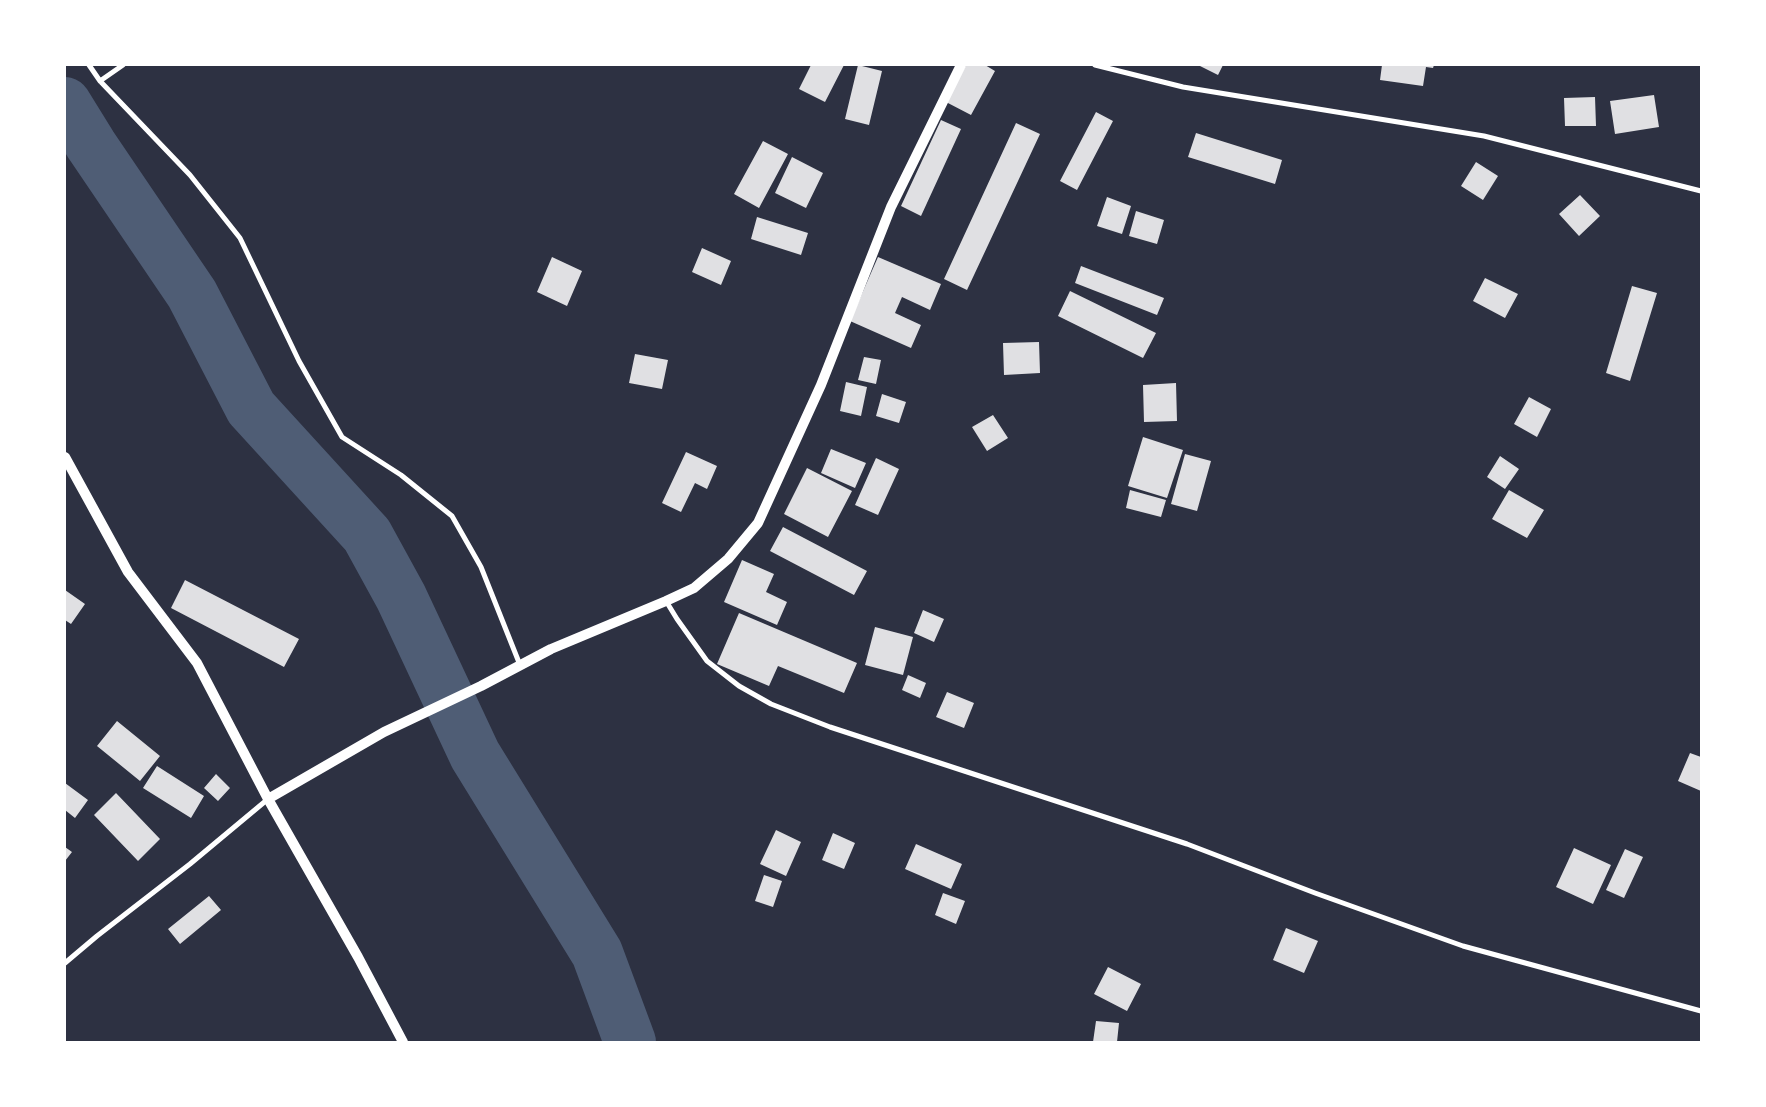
<!DOCTYPE html>
<style>
body{margin:0}
#map{position:relative;width:1766px;height:1107px;overflow:hidden;background:#2d3142;font-family:"Open Sans",sans-serif}
canvas{display:block}
.frame{position:absolute;inset:0;border:66px solid #fff;pointer-events:none}
</style>
<div id="map">
<canvas width="1766" height="1107"></canvas>
<div class="frame"></div>
</div>
<script>
const ctx = document.querySelector('canvas').getContext('2d');
ctx.lineJoin = 'round';
const toPath = rows => new Path2D(rows.map(r => 'M' + r).join(''));
function strokePath(path, color, width, dash) { ctx.strokeStyle = color; ctx.lineWidth = width; ctx.lineCap = dash ? 'butt' : 'round'; ctx.setLineDash(dash || []); ctx.stroke(path); }
function fillPath(path, color) { ctx.fillStyle = color; ctx.fill(path, 'evenodd'); }
strokePath(toPath([
 [65,103,91,145,192,294,251,408,367,535,401,597,475,755,597,953,630,1042]
]), '#4f5d75', 52);
fillPath(toPath([
 [811,65,844,65,825,102,799,89],
 [858,65,882,71,869,125,845,119],
 [966,65,985,65,995,71,971,115,946,102],
 [1198,65,1223,65,1218,75],
 [1382,65,1434,65,1433,68,1426,67,1423,86,1380,80],
 [1654,95,1659,127,1615,134,1610,101],
 [1595,97,1596,126,1565,126,1564,98],
 [1096,112,1113,121,1077,190,1060,181],
 [941,120,961,129,921,216,901,206],
 [1016,123,1040,134,967,290,944,279],
 [1196,133,1282,160,1275,184,1188,157],
 [763,141,788,154,759,208,734,194],
 [792,157,823,173,806,208,775,193],
 [1476,162,1498,176,1483,200,1461,186],
 [1580,195,1600,216,1579,236,1559,214],
 [1107,197,1131,206,1122,234,1097,226],
 [1136,211,1164,220,1157,244,1129,236],
 [757,217,808,233,801,255,751,239],
 [702,248,731,261,721,285,692,272],
 [552,257,582,271,567,306,537,292],
 [878,257,941,284,930,310,902,297,895,313,921,325,911,348,850,321],
 [1081,266,1164,298,1157,315,1075,283],
 [1485,278,1518,294,1505,318,1473,301],
 [1632,286,1657,293,1630,381,1606,373],
 [1070,291,1156,333,1143,358,1058,316],
 [1039,342,1040,373,1004,375,1003,343],
 [635,354,668,360,662,389,629,383],
 [864,357,881,360,876,384,858,380],
 [846,382,867,387,861,416,840,411],
 [1176,383,1177,421,1144,422,1143,385],
 [882,394,906,402,899,423,876,416],
 [1529,397,1551,409,1537,437,1514,424],
 [993,415,1008,438,987,451,972,427],
 [1143,437,1183,450,1167,498,1128,486],
 [831,449,866,463,855,488,821,473],
 [686,452,717,466,707,489,695,483,681,512,662,503],
 [1185,454,1211,461,1197,511,1171,504],
 [1500,456,1519,469,1505,489,1487,477],
 [876,458,899,469,878,515,855,505],
 [807,468,852,491,828,537,784,514],
 [1130,490,1166,500,1161,517,1126,508],
 [1509,490,1544,510,1527,538,1492,519],
 [783,527,867,571,854,595,770,551],
 [742,560,774,574,766,592,787,602,777,625,724,602],
 [185,580,299,639,284,667,171,608],
 [65,590,85,604,71,624,65,620],
 [923,610,944,619,934,642,914,633],
 [739,613,857,663,844,693,778,666,769,686,717,664],
 [875,627,913,637,903,675,865,665],
 [908,675,926,683,920,698,902,690],
 [947,692,974,703,964,728,936,717],
 [117,721,160,756,140,781,97,746],
 [1690,753,1701,757,1701,791,1678,781],
 [157,766,204,796,191,818,143,788],
 [216,774,230,788,218,801,204,788],
 [65,783,88,800,75,818,65,810],
 [116,793,160,839,138,861,94,815],
 [776,830,801,842,786,876,760,864],
 [833,833,855,843,844,869,822,860],
 [916,844,962,864,951,889,905,869],
 [65,847,72,852,65,861],
 [1574,848,1611,865,1593,904,1556,887],
 [1625,849,1643,857,1624,898,1606,890],
 [764,875,782,881,773,907,755,901],
 [943,893,965,901,956,924,935,915],
 [209,896,221,910,180,944,168,929],
 [1286,928,1318,941,1304,973,1273,960],
 [1108,967,1141,984,1127,1011,1094,994],
 [1096,1021,1119,1023,1117,1042,1093,1042]
]), '#e0e0e3');
strokePath(toPath([
 [89,65,100,81,190,175,240,238,299,361,342,437,401,475,452,516,481,567,520,665],
 [1095,65,1183,87,1484,136,1701,191],
 [100,81,123,65],
 [666,601,677,619,707,661,739,686,771,704,830,727,1187,844,1315,893,1463,946,1701,1011],
 [65,963,97,936,190,864,268,799]
]), '#fff', 5);
strokePath(toPath([
 [65,457,128,572,197,663,268,799,358,957,403,1042],
 [268,799,384,732,481,686,551,649,666,601,694,588,728,559,758,523,821,385,891,207,961,65]
]), '#fff', 10);
</script>
